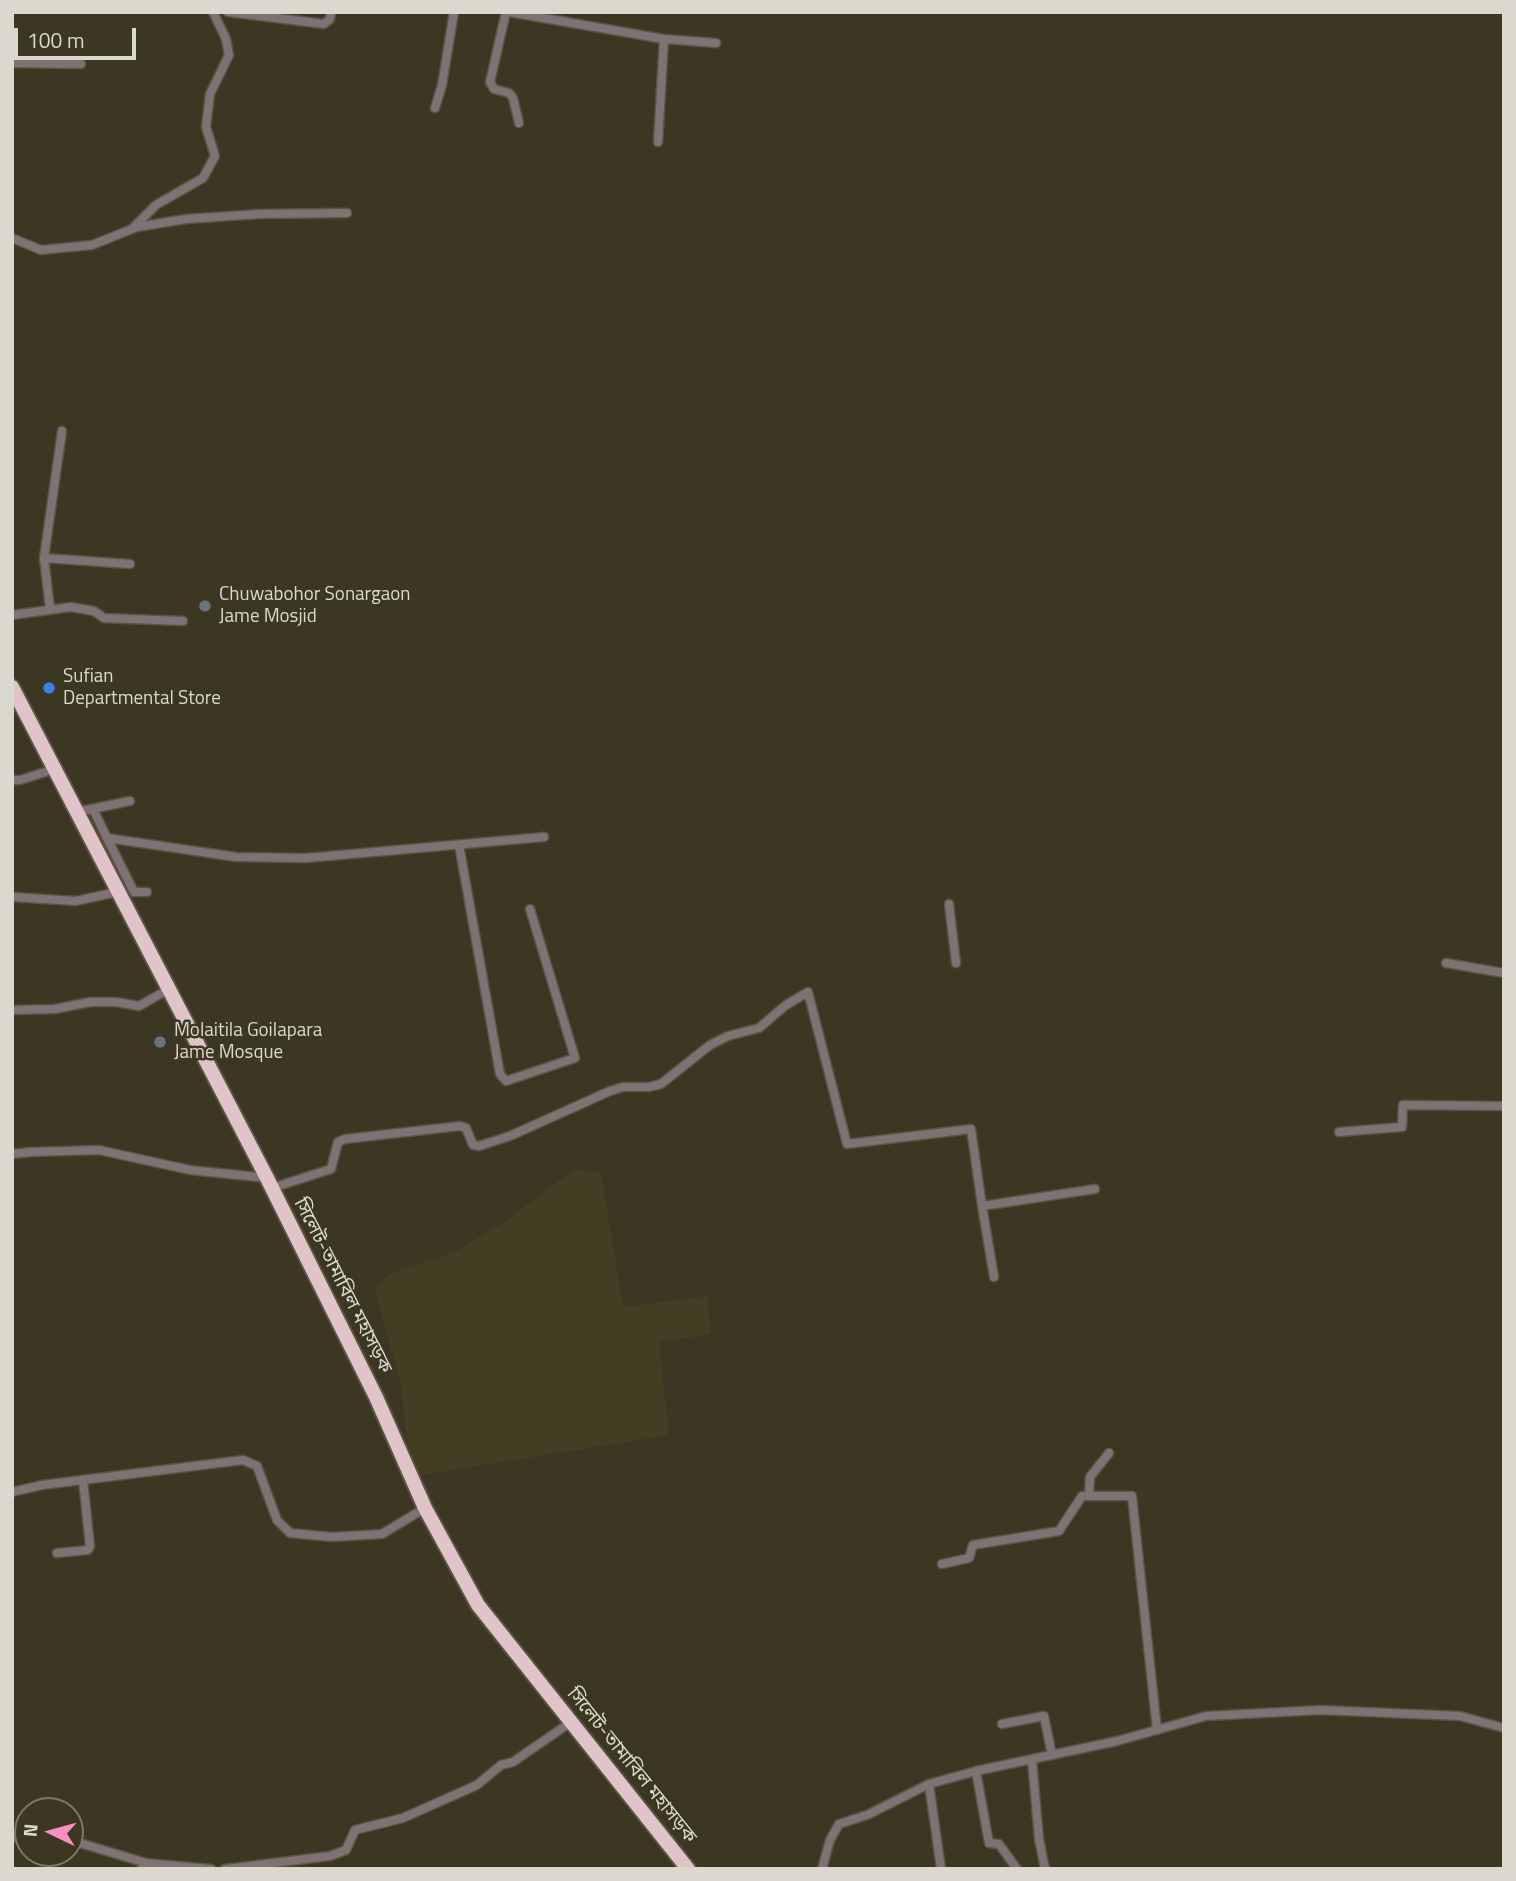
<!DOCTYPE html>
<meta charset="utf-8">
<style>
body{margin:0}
#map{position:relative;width:1516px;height:1881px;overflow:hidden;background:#3b3723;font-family:"Titillium Web",sans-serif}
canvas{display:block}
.frame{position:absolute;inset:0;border:14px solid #dbd9cd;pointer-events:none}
.north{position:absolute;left:14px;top:1797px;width:70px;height:70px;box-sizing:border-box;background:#3b3723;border:2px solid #7b7867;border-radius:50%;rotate:275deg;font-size:19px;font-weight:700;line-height:28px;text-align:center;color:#dbd9cd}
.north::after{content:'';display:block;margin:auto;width:24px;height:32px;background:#fc8fc2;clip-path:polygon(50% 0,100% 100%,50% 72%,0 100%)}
.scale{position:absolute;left:14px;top:28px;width:122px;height:32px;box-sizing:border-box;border:4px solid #dbd9cd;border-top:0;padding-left:9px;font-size:21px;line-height:24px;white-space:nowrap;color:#dbd9cd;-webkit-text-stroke:5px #3b3723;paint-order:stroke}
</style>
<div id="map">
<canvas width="1516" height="1881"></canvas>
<div class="frame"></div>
<div class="north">N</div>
<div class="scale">100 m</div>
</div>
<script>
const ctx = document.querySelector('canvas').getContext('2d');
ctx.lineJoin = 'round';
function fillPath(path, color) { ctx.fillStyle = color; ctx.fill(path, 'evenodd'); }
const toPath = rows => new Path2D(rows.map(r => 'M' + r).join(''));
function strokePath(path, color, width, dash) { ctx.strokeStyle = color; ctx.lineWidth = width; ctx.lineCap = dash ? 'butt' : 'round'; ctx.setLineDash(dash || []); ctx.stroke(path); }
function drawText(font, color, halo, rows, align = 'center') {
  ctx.font = font + ' "Titillium Web","Noto Sans Bengali",sans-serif'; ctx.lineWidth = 5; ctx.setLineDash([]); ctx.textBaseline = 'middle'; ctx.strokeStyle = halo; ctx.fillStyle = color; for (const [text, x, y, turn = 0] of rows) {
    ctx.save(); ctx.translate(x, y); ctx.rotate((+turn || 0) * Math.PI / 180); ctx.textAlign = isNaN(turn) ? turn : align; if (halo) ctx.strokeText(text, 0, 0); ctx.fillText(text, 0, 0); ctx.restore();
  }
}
fillPath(toPath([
 [573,1170,601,1172,623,1307,707,1296,711,1334,659,1342,669,1435,421,1475,408,1449,401,1386,375,1288,389,1274,453,1253,506,1221]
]), '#433e23');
const street = toPath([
 [228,12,324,24,330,19,331,12],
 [506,12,490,82,494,89,509,93,513,98,519,123],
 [509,12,664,39,716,43],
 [12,63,81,64],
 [435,108,442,85,454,12],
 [658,142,664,39],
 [133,228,156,205,203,178,215,156,206,127,210,94,229,55,226,39,213,12],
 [12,238,41,250,92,245,137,227,186,219,260,214,347,213],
 [44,558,130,564],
 [50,609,44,558,62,431],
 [12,615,71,607,94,611,104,618,183,621],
 [12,780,20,780,55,769],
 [93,809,107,838,236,857,306,858,544,837],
 [77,812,130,801],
 [107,838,134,892,147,892],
 [459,845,500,1074,506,1081,575,1058,530,909],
 [12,897,76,901,117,892],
 [949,904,956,963],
 [1446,963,1504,973],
 [12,1010,55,1009,90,1002,116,1002,139,1006,169,989],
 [1339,1132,1402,1127,1403,1105,1504,1106],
 [12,1154,31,1152,99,1150,190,1170,267,1178],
 [272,1188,331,1169,338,1142,345,1139,460,1126,466,1128,473,1145,479,1146,510,1136,610,1091,623,1087,649,1087,661,1084,710,1045,728,1036,759,1028,786,1005,808,992,847,1144,971,1129,982,1206,1095,1189],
 [982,1206,994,1277],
 [12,1492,42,1485,243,1460,257,1466,277,1520,290,1533,332,1537,382,1534,425,1508],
 [1089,1496,1090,1477,1109,1453],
 [57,1553,88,1550,90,1546,83,1480],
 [942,1564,969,1558,973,1545,1059,1531,1082,1496,1132,1496,1157,1730],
 [1002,1724,1044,1716,1052,1755],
 [1032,1760,1039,1839,1045,1869],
 [976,1771,989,1843,999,1844,1017,1869],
 [929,1784,941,1869],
 [70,1830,80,1843,146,1863],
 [12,1838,28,1831],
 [141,1869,146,1863,211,1869],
 [225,1869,330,1856,346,1850,355,1830,403,1818,477,1785,501,1765,513,1762,571,1722],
 [822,1869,830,1840,839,1824,867,1815,929,1784,976,1771,1117,1741,1206,1716,1321,1710,1460,1716,1504,1728]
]);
const highway = toPath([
 [12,687,267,1178,376,1397,425,1508,478,1605,688,1869]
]);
strokePath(street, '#585442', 11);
strokePath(highway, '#585442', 18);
strokePath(street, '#7e7275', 8);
strokePath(highway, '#e0c4ca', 14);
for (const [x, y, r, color] of [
 [205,606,7,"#6b7280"],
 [49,688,7,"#3f7fe0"],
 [160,1042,7,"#6b7280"]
]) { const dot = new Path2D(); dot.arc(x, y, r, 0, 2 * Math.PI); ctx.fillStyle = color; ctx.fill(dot); strokePath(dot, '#3b3723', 2.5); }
drawText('19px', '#dbd9cd', '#3b3723', [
 ["Chuwabohor Sonargaon",219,595],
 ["Jame Mosjid",219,617],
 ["Sufian",63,677],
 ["Departmental Store",63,699],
 ["Molaitila Goilapara",174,1031],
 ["Jame Mosque",174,1053]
], 'left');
drawText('19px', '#dbd9cd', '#3b3723', [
 ["সিলেট-তামাবিল মহাসড়ক",342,1286,63],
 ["সিলেট-তামাবিল মহাসড়ক",631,1766,51]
]);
</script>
